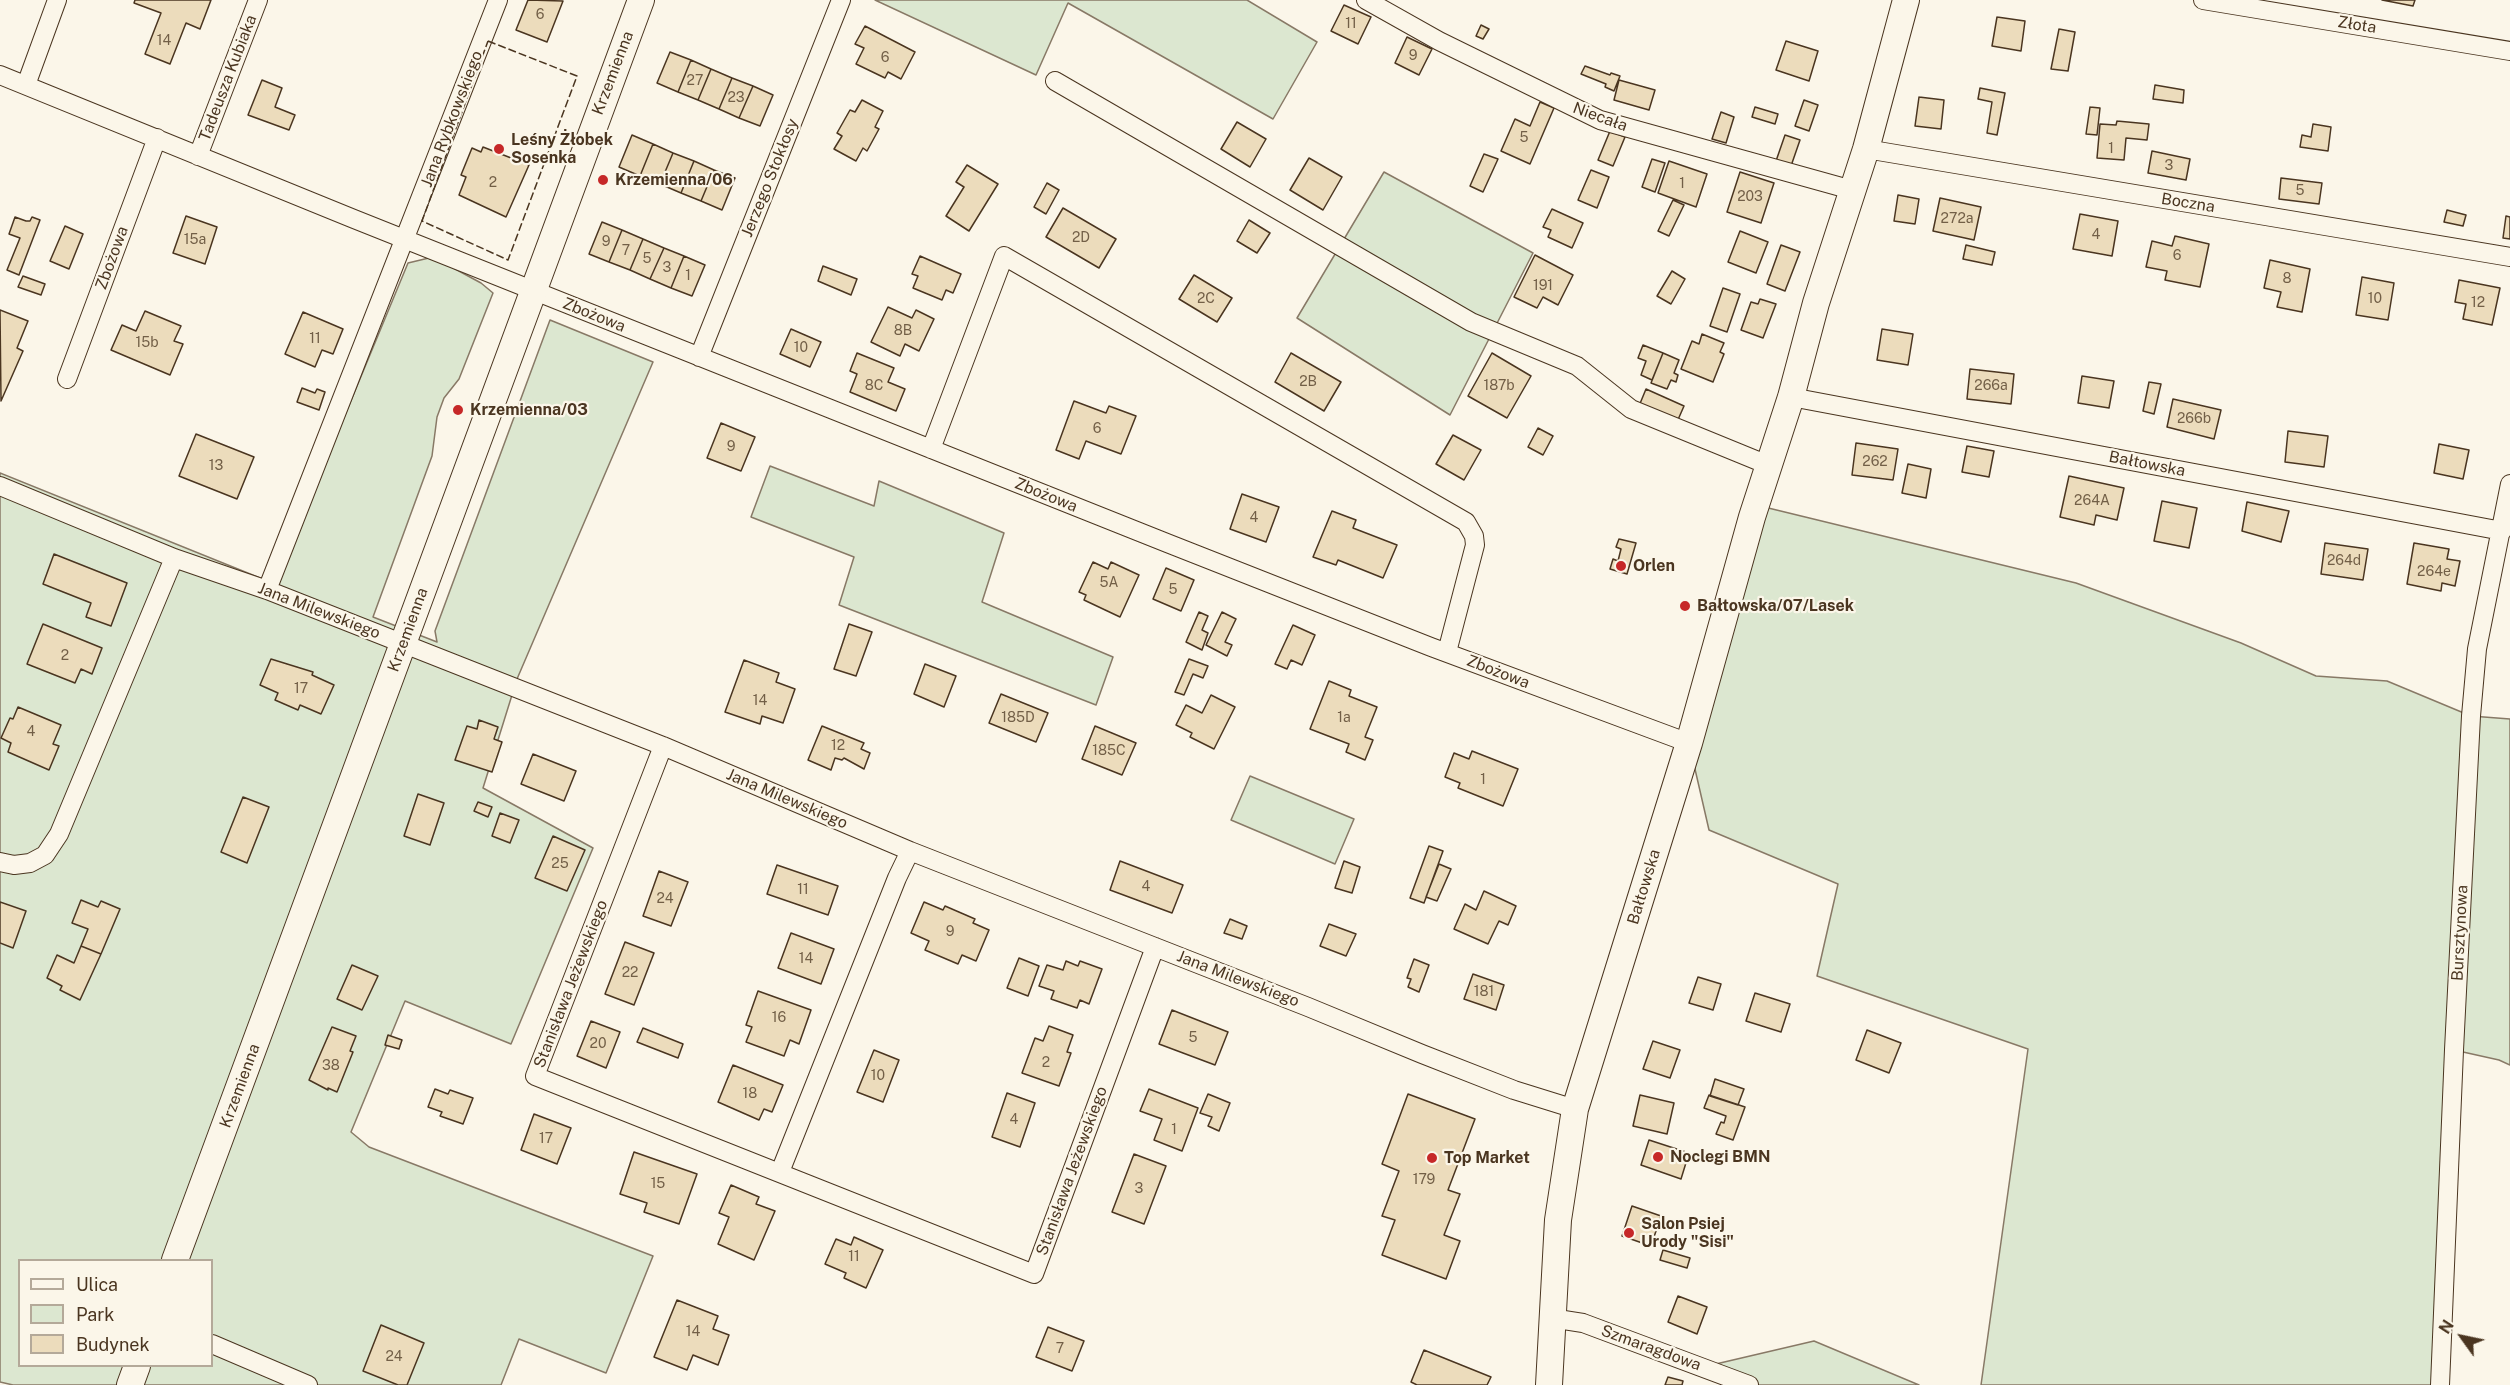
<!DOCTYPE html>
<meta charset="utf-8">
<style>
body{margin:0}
#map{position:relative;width:2510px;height:1385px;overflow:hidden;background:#fbf6e9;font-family:"Public Sans",sans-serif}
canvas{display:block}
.legend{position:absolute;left:18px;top:1259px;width:195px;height:108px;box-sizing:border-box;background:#fbf6e9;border:2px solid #b4a999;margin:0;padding:8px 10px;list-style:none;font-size:18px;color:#4a3520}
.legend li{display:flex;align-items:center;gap:12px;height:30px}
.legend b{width:30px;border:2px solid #b4a999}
.north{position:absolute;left:2432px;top:1307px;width:60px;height:60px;-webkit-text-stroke:4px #fbf6e9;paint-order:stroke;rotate:303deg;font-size:16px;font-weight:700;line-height:24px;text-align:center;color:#4a3520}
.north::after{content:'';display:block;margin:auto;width:21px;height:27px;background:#4a3520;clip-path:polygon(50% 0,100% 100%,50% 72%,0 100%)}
</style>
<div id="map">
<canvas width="2510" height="1385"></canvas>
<ul class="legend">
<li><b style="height:8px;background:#fbf6e9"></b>Ulica</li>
<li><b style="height:16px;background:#dce7d0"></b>Park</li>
<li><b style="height:16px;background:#ecdcbc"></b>Budynek</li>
</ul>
<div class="north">N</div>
</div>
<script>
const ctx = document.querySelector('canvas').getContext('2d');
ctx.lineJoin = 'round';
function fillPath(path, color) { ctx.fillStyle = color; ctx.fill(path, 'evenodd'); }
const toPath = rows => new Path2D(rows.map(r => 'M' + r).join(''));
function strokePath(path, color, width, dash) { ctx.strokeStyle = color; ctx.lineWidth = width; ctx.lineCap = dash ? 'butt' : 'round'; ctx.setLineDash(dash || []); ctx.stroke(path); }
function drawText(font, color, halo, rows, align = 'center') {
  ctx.font = font + ' "Public Sans",sans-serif'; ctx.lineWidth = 4.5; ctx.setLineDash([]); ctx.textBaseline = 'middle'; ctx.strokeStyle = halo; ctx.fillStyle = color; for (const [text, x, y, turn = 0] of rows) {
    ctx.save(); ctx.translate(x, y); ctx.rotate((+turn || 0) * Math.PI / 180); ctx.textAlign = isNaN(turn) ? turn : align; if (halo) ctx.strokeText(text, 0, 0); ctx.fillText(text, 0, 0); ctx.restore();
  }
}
const green = toPath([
 [875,0,1247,0,1317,42,1273,119,1068,3,1036,75,875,0],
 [1384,172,1533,253,1450,415,1297,318,1384,172],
 [433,257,481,283,493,293,459,379,444,398,437,417,432,456,373,617,437,642,435,631,550,320,653,362,517,679,483,788,593,848,511,1044,405,1001,351,1132,369,1147,653,1256,606,1373,519,1339,501,1385,13,1385,0,1382,0,473,275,584,408,263,433,257],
 [20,1260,212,1260,212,1366,20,1366,20,1260],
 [770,466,874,506,879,481,1004,533,982,602,1113,657,1096,705,839,605,854,557,751,517,770,466],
 [1756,505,2076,583,2241,643,2316,676,2387,681,2471,716,2510,719,2510,1065,2499,1060,2454,1050,2440,1385,1981,1385,2028,1049,1817,976,1838,884,1709,830,1689,743,1756,505],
 [1250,776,1354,819,1335,864,1231,820,1250,776],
 [1814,1341,1919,1385,1749,1385,1703,1367,1814,1341]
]);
fillPath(green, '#dce7d0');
strokePath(green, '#887966', 1.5);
const building = toPath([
 [135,0,211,0,200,29,186,23,170,64,145,54,161,13,134,3,135,0],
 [528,0,563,1,547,42,516,30,528,0],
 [2382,0,2415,0,2413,6,2382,0],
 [1344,5,1371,17,1358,44,1331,31,1344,5],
 [1997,17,2025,21,2021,51,1992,46,1997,17],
 [1481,25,1489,29,1483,39,1476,36,1481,25],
 [865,26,915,52,901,79,888,72,885,78,856,64,864,48,855,44,865,26],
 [2059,29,2075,32,2068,71,2051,69,2059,29],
 [1407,37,1432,49,1419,75,1395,63,1407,37],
 [1786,41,1818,51,1809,81,1776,70,1786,41],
 [670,52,691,60,678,92,657,83,670,52],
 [691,60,711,69,698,100,678,92,691,60],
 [1585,66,1610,75,1611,73,1620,76,1614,91,1605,87,1606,84,1581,74,1585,66],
 [711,69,732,78,719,109,698,100,711,69],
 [732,78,753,86,739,118,719,109,732,78],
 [262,80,282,88,275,107,295,115,289,130,248,115,262,80],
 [1619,80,1655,90,1649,110,1614,100,1619,80],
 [2155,85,2184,90,2183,103,2153,99,2155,85],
 [753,86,773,95,760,126,739,118,753,86],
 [1980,88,2005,93,1997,135,1987,133,1992,102,1978,99,1980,88],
 [1919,97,1944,100,1941,129,1915,126,1919,97],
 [862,100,883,111,875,127,879,129,867,151,863,148,856,161,834,149,842,136,837,133,850,110,855,112,862,100],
 [1804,100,1818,105,1809,131,1795,126,1804,100],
 [1540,102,1554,108,1530,164,1501,151,1515,119,1530,126,1540,102],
 [1755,107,1778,114,1775,124,1752,117,1755,107],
 [2090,107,2100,108,2097,135,2086,134,2090,107],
 [1721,112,1734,117,1726,143,1712,139,1721,112],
 [2117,121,2149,124,2147,140,2126,138,2124,160,2097,158,2100,124,2116,125,2117,121],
 [1237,122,1266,139,1250,167,1221,149,1237,122],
 [2313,124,2331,127,2328,151,2300,147,2302,135,2311,137,2313,124],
 [1610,131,1625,137,1613,166,1598,160,1610,131],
 [632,135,653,144,640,176,619,167,632,135],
 [1785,135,1800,140,1791,166,1776,161,1785,135],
 [653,144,673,153,660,184,640,176,653,144],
 [483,147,529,165,506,217,459,195,466,177,461,175,472,148,481,152,483,147],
 [2152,151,2190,159,2186,180,2148,173,2152,151],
 [673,153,694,161,681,193,660,184,673,153],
 [1484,154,1498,159,1483,192,1470,186,1484,154],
 [1309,158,1342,177,1323,210,1290,190,1309,158],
 [1652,159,1665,163,1655,192,1642,187,1652,159],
 [694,161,714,170,701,201,681,193,694,161],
 [1669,161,1707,174,1696,207,1658,193,1669,161],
 [967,165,998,184,969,231,946,216,964,187,956,182,967,165],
 [714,170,735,178,722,210,701,201,714,170],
 [1591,170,1609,177,1597,208,1578,200,1591,170],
 [1740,172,1774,183,1761,223,1727,212,1740,172],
 [2281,178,2322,183,2319,204,2279,199,2281,178],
 [1047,183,1059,190,1046,214,1034,207,1047,183],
 [1898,195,1919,199,1915,224,1894,221,1898,195],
 [1940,198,1981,207,1974,240,1933,231,1940,198],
 [1673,200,1684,205,1669,236,1658,231,1673,200],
 [1063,208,1116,239,1099,268,1046,237,1063,208],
 [1552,209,1583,223,1572,248,1548,237,1551,230,1543,227,1552,209],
 [2447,210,2466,215,2463,226,2444,222,2447,210],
 [2080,214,2118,221,2112,256,2073,249,2080,214],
 [186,216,217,227,205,264,173,253,186,216],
 [2506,216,2510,217,2510,239,2503,238,2506,216],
 [15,217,26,221,30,221,32,217,40,220,19,275,7,270,20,238,9,234,15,217],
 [1249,220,1270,233,1257,253,1237,241,1249,220],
 [602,222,622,230,609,262,589,254,602,222],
 [65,226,83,234,69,269,50,261,65,226],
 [622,230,643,239,630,270,609,262,622,230],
 [1740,231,1768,242,1756,273,1728,262,1740,231],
 [2175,236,2209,244,2200,287,2165,280,2167,271,2146,267,2152,241,2172,246,2175,236],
 [643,239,664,248,650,279,630,270,643,239],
 [1781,245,1800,252,1785,291,1767,284,1781,245],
 [1966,245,1995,252,1992,265,1963,259,1966,245],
 [664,248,684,256,671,288,650,279,664,248],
 [1535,255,1573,275,1558,305,1543,297,1537,308,1514,297,1535,255],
 [684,256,705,265,692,296,671,288,684,256],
 [920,256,961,274,953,293,946,290,942,300,913,288,918,276,912,274,920,256],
 [2270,260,2310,269,2302,312,2277,307,2281,292,2264,288,2270,260],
 [823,266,857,279,851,295,818,281,823,266],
 [1672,271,1685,279,1671,304,1657,296,1672,271],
 [1194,275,1232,298,1217,322,1179,299,1194,275],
 [23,276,45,284,41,295,18,287,23,276],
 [2362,277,2394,283,2388,320,2356,315,2362,277],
 [2459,280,2500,288,2492,325,2463,319,2466,304,2455,302,2459,280],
 [1723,288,1740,294,1727,332,1710,326,1723,288],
 [1760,299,1776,304,1763,338,1741,330,1751,302,1758,304,1760,299],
 [888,307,912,318,916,310,934,319,919,351,905,344,900,356,871,342,888,307],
 [0,310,28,321,17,348,23,351,1,401,0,310],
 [145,311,181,326,174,341,183,344,170,375,111,350,122,325,136,331,145,311],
 [303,312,343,329,333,354,322,350,315,367,285,354,303,312],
 [791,329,821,342,810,367,780,354,791,329],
 [1882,329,1913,334,1908,365,1877,360,1882,329],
 [1702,334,1724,343,1720,352,1724,354,1713,382,1681,369,1692,341,1699,344,1702,334],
 [1643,345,1663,353,1652,380,1641,375,1646,361,1638,358,1643,345],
 [857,353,894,368,888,382,905,389,896,411,850,392,857,374,850,371,857,353],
 [1291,353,1341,382,1324,411,1275,382,1291,353],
 [1492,353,1531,376,1507,418,1468,396,1492,353],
 [1663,353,1679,360,1674,373,1678,375,1676,382,1671,380,1667,389,1651,383,1663,353],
 [1970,369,2014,374,2011,404,1967,399,1970,369],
 [2082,376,2114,381,2109,408,2078,403,2082,376],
 [2149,382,2161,384,2154,414,2143,411,2149,382],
 [302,388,315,393,317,389,325,392,319,410,297,402,302,388],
 [1646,389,1684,406,1677,422,1639,406,1646,389],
 [2173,399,2221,410,2214,439,2167,427,2173,399],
 [1074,401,1106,413,1109,406,1136,416,1121,454,1086,441,1079,459,1056,450,1074,401],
 [721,423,755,437,741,471,707,458,721,423],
 [1538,428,1553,436,1543,455,1528,447,1538,428],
 [2288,431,2328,436,2324,467,2285,462,2288,431],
 [196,434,254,457,237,499,179,476,196,434],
 [1453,435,1481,450,1464,480,1436,464,1453,435],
 [1856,443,1898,449,1893,480,1852,475,1856,443],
 [2439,444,2469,450,2463,479,2434,473,2439,444],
 [1967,446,1994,451,1989,477,1962,472,1967,446],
 [1908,464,1931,469,1926,498,1902,493,1908,464],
 [2069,476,2124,488,2117,520,2096,515,2094,525,2060,517,2069,476],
 [1242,494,1279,507,1266,542,1230,529,1242,494],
 [2162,501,2197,508,2189,548,2154,541,2162,501],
 [2247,502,2289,511,2281,542,2242,531,2247,502],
 [1332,511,1356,520,1353,528,1397,545,1383,578,1338,560,1336,565,1313,557,1332,511],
 [1619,539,1636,543,1627,574,1610,569,1613,559,1618,561,1621,549,1616,547,1619,539],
 [2325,543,2368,549,2363,580,2321,574,2325,543],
 [2414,543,2449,549,2447,559,2460,561,2455,586,2442,583,2441,591,2407,584,2414,543],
 [54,554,127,583,111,626,86,617,91,603,43,584,54,554],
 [1093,562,1108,569,1111,562,1139,575,1120,617,1084,600,1086,595,1079,592,1093,562],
 [1166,568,1194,580,1181,611,1153,599,1166,568],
 [1199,612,1208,616,1202,630,1208,633,1202,650,1186,642,1199,612],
 [1222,612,1236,619,1225,642,1232,645,1227,656,1206,645,1222,612],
 [43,624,102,648,92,674,81,669,75,683,27,664,43,624],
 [849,624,872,632,856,676,834,669,849,624],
 [1293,625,1315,635,1302,665,1291,660,1287,669,1275,664,1293,625],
 [271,659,313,672,312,675,334,685,321,714,300,705,298,710,275,700,278,693,260,685,271,659],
 [1189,659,1208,666,1203,678,1193,674,1184,695,1175,692,1189,659],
 [744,660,779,673,776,682,795,689,783,723,762,716,760,724,725,712,744,660],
 [925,664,956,676,944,707,914,694,925,664],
 [1329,681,1351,690,1349,696,1377,707,1365,737,1373,740,1365,760,1346,752,1349,744,1310,729,1329,681],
 [1001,694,1048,713,1036,742,989,723,1001,694],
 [1211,695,1235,707,1214,749,1190,737,1192,733,1176,725,1186,705,1202,713,1211,695],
 [18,707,61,725,53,744,59,746,49,770,8,752,11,743,1,738,10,718,13,719,18,707],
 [479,720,498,727,494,739,502,742,492,772,455,760,467,726,477,729,479,720],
 [822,726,864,743,861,749,870,753,864,769,844,758,842,760,835,758,831,770,808,760,822,726],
 [1095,726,1136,743,1122,775,1082,759,1095,726],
 [1472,751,1518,769,1503,806,1458,788,1460,783,1445,777,1454,753,1469,759,1472,751],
 [533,754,576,771,564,801,521,784,533,754],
 [418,794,444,803,430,845,404,836,418,794],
 [243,797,269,807,247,863,221,852,243,797],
 [478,802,492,807,488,817,474,811,478,802],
 [500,813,519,820,510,843,492,836,500,813],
 [553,836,585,850,567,891,535,878,553,836],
 [1429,846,1443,851,1424,903,1410,898,1429,846],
 [1120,861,1183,885,1172,913,1110,890,1120,861],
 [1344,861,1360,867,1352,893,1335,888,1344,861],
 [1439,864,1451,869,1437,901,1426,897,1439,864],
 [777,865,838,886,828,915,767,894,777,865],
 [659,871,688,882,671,926,643,916,659,871],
 [1484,891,1516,906,1508,925,1499,921,1488,944,1454,929,1465,904,1476,910,1484,891],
 [81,900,98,907,101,901,120,909,101,954,81,946,88,929,72,923,81,900],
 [0,902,26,911,13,948,0,943,0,902],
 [924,902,943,910,945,906,975,919,973,923,989,930,976,961,962,955,958,964,925,950,929,941,911,933,924,902],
 [1230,919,1247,926,1242,939,1224,933,1230,919],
 [1329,924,1356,934,1346,956,1320,946,1329,924],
 [791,933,834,949,821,984,778,968,791,933],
 [625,942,654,953,634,1005,605,994,625,942],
 [81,946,101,954,80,1000,60,990,62,986,47,978,57,955,74,963,81,946],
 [1019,958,1039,966,1028,996,1007,988,1019,958],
 [1414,959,1429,965,1419,992,1408,987,1411,979,1407,978,1414,959],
 [1066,961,1078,966,1080,961,1102,969,1089,1004,1080,1000,1077,1008,1051,999,1054,991,1039,986,1047,965,1063,970,1066,961],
 [352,965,378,976,362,1010,337,999,352,965],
 [1473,974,1504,985,1496,1010,1464,999,1473,974],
 [1698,977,1721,984,1713,1010,1689,1003,1698,977],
 [758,991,811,1010,799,1044,790,1040,784,1056,746,1042,752,1027,746,1025,758,991],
 [1755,993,1790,1004,1781,1032,1746,1021,1755,993],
 [1172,1010,1228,1032,1215,1065,1159,1044,1172,1010],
 [591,1021,620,1032,606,1068,577,1056,591,1021],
 [1049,1026,1073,1035,1067,1052,1071,1053,1059,1086,1022,1073,1035,1038,1043,1041,1049,1026],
 [332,1027,356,1036,350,1051,353,1052,337,1092,328,1088,328,1090,309,1080,332,1027],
 [643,1028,683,1044,678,1058,637,1042,643,1028],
 [1867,1030,1901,1043,1889,1073,1856,1060,1867,1030],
 [388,1035,402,1040,399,1049,385,1045,388,1035],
 [1653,1041,1680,1050,1670,1078,1643,1069,1653,1041],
 [874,1050,899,1060,883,1102,857,1092,874,1050],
 [733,1065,783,1085,772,1112,764,1109,759,1120,718,1102,733,1065],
 [1715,1079,1744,1089,1738,1105,1710,1096,1715,1079],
 [435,1089,448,1094,450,1090,473,1098,463,1124,440,1116,442,1112,428,1107,435,1089],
 [1149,1089,1198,1108,1182,1151,1154,1140,1162,1119,1140,1111,1149,1089],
 [1007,1093,1035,1103,1020,1147,992,1137,1007,1093],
 [1208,1094,1230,1103,1219,1131,1208,1126,1212,1117,1200,1113,1208,1094],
 [1408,1094,1475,1119,1448,1190,1460,1194,1444,1235,1460,1241,1446,1279,1382,1255,1395,1220,1382,1216,1399,1171,1382,1164,1408,1094],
 [1640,1095,1674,1103,1667,1134,1633,1126,1640,1095],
 [1709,1095,1745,1107,1733,1140,1716,1134,1721,1122,1724,1123,1726,1116,1704,1108,1709,1095],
 [534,1114,571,1128,557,1164,521,1150,534,1114],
 [1649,1140,1689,1153,1681,1179,1641,1165,1649,1140],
 [634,1152,697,1174,679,1224,644,1212,647,1203,620,1194,634,1152],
 [1134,1154,1166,1166,1144,1224,1112,1212,1134,1154],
 [731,1185,759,1197,756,1204,775,1211,754,1260,718,1244,729,1217,719,1213,731,1185],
 [1632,1206,1661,1216,1651,1246,1622,1236,1632,1206],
 [854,1237,883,1250,866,1288,844,1278,846,1273,825,1264,836,1239,851,1245,854,1237],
 [1663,1250,1690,1258,1687,1268,1660,1260,1663,1250],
 [1678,1296,1707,1307,1697,1334,1668,1322,1678,1296],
 [677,1300,718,1316,713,1329,729,1335,718,1365,693,1355,687,1370,654,1357,677,1300],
 [381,1325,424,1343,407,1385,398,1385,363,1371,381,1325],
 [1048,1327,1084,1341,1072,1371,1036,1357,1048,1327],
 [1424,1350,1491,1377,1487,1385,1417,1385,1411,1382,1424,1350],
 [1668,1377,1683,1381,1682,1385,1665,1385,1668,1377]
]);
fillPath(building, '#ecdcbc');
strokePath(building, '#4a3520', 1.5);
const street = toPath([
 [1366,0,1439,41,1600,120,1852,190],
 [2203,0,2510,51],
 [0,75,354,219,1167,543,1431,647,1689,743],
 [1055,81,1471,322,1577,366,1631,409,1768,465],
 [26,85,57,0],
 [1866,149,2510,257],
 [198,156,258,0],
 [699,357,841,0],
 [67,379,157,138],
 [1791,397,2502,531],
 [931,449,1004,256,1466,522,1474,536,1475,545,1447,652],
 [0,486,174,558,267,590,663,746,910,851,1308,1007,1422,1054,1514,1090,1575,1109],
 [267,590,498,0],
 [663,746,535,1076,1034,1274,1155,947],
 [0,862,14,865,30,863,45,855,59,834,174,558],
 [780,1172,897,878,910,851],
 [1551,1318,1583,1323,1749,1385],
 [212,1344,308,1385],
 [2440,1385,2454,1050,2471,716,2477,649,2510,484]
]);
const secondary = toPath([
 [175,1260,641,0],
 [130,1385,137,1366],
 [1549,1385,1558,1220,1575,1109,1689,743,1752,517,1791,397,1816,303,1866,149,1906,0]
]);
strokePath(street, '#4a3520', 20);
strokePath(secondary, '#4a3520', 28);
strokePath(street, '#fbf6e9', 18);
strokePath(secondary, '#fbf6e9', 26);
strokePath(toPath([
 [488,41,577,76,508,260,422,221,488,41]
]), '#4a3520', 1.5, [8, 3]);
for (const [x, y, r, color] of [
 [499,149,6,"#c62828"],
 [603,180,6,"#c62828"],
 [458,410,6,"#c62828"],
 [1621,566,6,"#c62828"],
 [1685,606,6,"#c62828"],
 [1658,1157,6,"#c62828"],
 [1432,1158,6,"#c62828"],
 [1629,1233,6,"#c62828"]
]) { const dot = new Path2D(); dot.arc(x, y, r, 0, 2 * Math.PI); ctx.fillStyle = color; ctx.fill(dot); strokePath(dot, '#fbf6e9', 2); }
drawText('14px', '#725f47', null, [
 ["6",540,15],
 ["11",1351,24],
 ["14",164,41],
 ["9",1413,56],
 ["6",885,58],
 ["27",695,81],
 ["23",736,98],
 ["5",1524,138],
 ["1",2111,149],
 ["3",2169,166],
 ["2",493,183],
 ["1",1682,184],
 ["5",2300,191],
 ["203",1750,197],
 ["272a",1957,219],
 ["4",2096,235],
 ["2D",1081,238],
 ["15a",195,240],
 ["9",606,242],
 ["7",626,251],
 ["6",2177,256],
 ["5",647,259],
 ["3",667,268],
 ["1",688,276],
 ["8",2287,279],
 ["191",1543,286],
 ["2C",1206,299],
 ["10",2375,299],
 ["12",2478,303],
 ["8B",903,331],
 ["11",315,339],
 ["15b",147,343],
 ["10",801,348],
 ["2B",1308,382],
 ["8C",874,386],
 ["187b",1499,386],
 ["266a",1991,386],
 ["266b",2194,419],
 ["6",1097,429],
 ["9",731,447],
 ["262",1875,462],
 ["13",216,466],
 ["264A",2092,501],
 ["4",1254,518],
 ["264d",2344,561],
 ["264e",2434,572],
 ["5A",1109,583],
 ["5",1173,590],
 ["2",65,656],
 ["17",301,689],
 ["14",760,701],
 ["185D",1018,718],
 ["1a",1344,718],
 ["4",31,732],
 ["12",838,746],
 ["185C",1109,751],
 ["1",1483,780],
 ["25",560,864],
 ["4",1146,887],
 ["11",803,890],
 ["24",665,899],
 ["9",950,932],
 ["14",806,959],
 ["22",630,973],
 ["181",1484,992],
 ["16",779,1018],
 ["5",1193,1038],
 ["20",598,1044],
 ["2",1046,1063],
 ["38",331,1066],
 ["10",878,1076],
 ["18",750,1094],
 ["4",1014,1120],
 ["1",1174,1130],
 ["17",546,1139],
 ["179",1424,1180],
 ["15",658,1184],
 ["3",1139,1189],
 ["11",854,1257],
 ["14",693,1332],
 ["7",1060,1349],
 ["24",394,1357]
]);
drawText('16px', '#4a3520', '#fbf6e9', [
 ["Złota",2357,25,9],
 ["Krzemienna",613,73,-69],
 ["Tadeusza Kubiaka",228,78,-69],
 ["Niecała",1600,117,20],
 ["Jana Rybkowskiego",452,119,-69],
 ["Jerzego Stokłosy",770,178,-68],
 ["Boczna",2188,203,9],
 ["Zbożowa",112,258,-70],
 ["Zbożowa",594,315,22],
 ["Bałtowska",2147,464,11],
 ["Zbożowa",1046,495,22],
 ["Jana Milewskiego",319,611,21],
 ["Krzemienna",408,630,-70],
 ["Zbożowa",1498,672,21],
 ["Jana Milewskiego",787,799,23],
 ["Bałtowska",1644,887,-73],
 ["Bursztynowa",2460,933,-87],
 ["Jana Milewskiego",1238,979,21],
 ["Stanisława Jeżewskiego",571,984,-69],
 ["Krzemienna",240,1086,-70],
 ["Stanisława Jeżewskiego",1072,1171,-70],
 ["Szmaragdowa",1651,1348,20]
]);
drawText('bold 16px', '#4a3520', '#fbf6e9', [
 ["Leśny Żłobek",511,140],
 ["Sosenka",511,158],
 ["Krzemienna/06",615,180],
 ["Krzemienna/03",470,410],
 ["Orlen",1633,566],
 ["Bałtowska/07/Lasek",1697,606],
 ["Noclegi BMN",1670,1157],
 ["Top Market",1444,1158],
 ["Salon Psiej",1641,1224],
 ["Urody \"Sisi\"",1641,1242]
], 'left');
</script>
